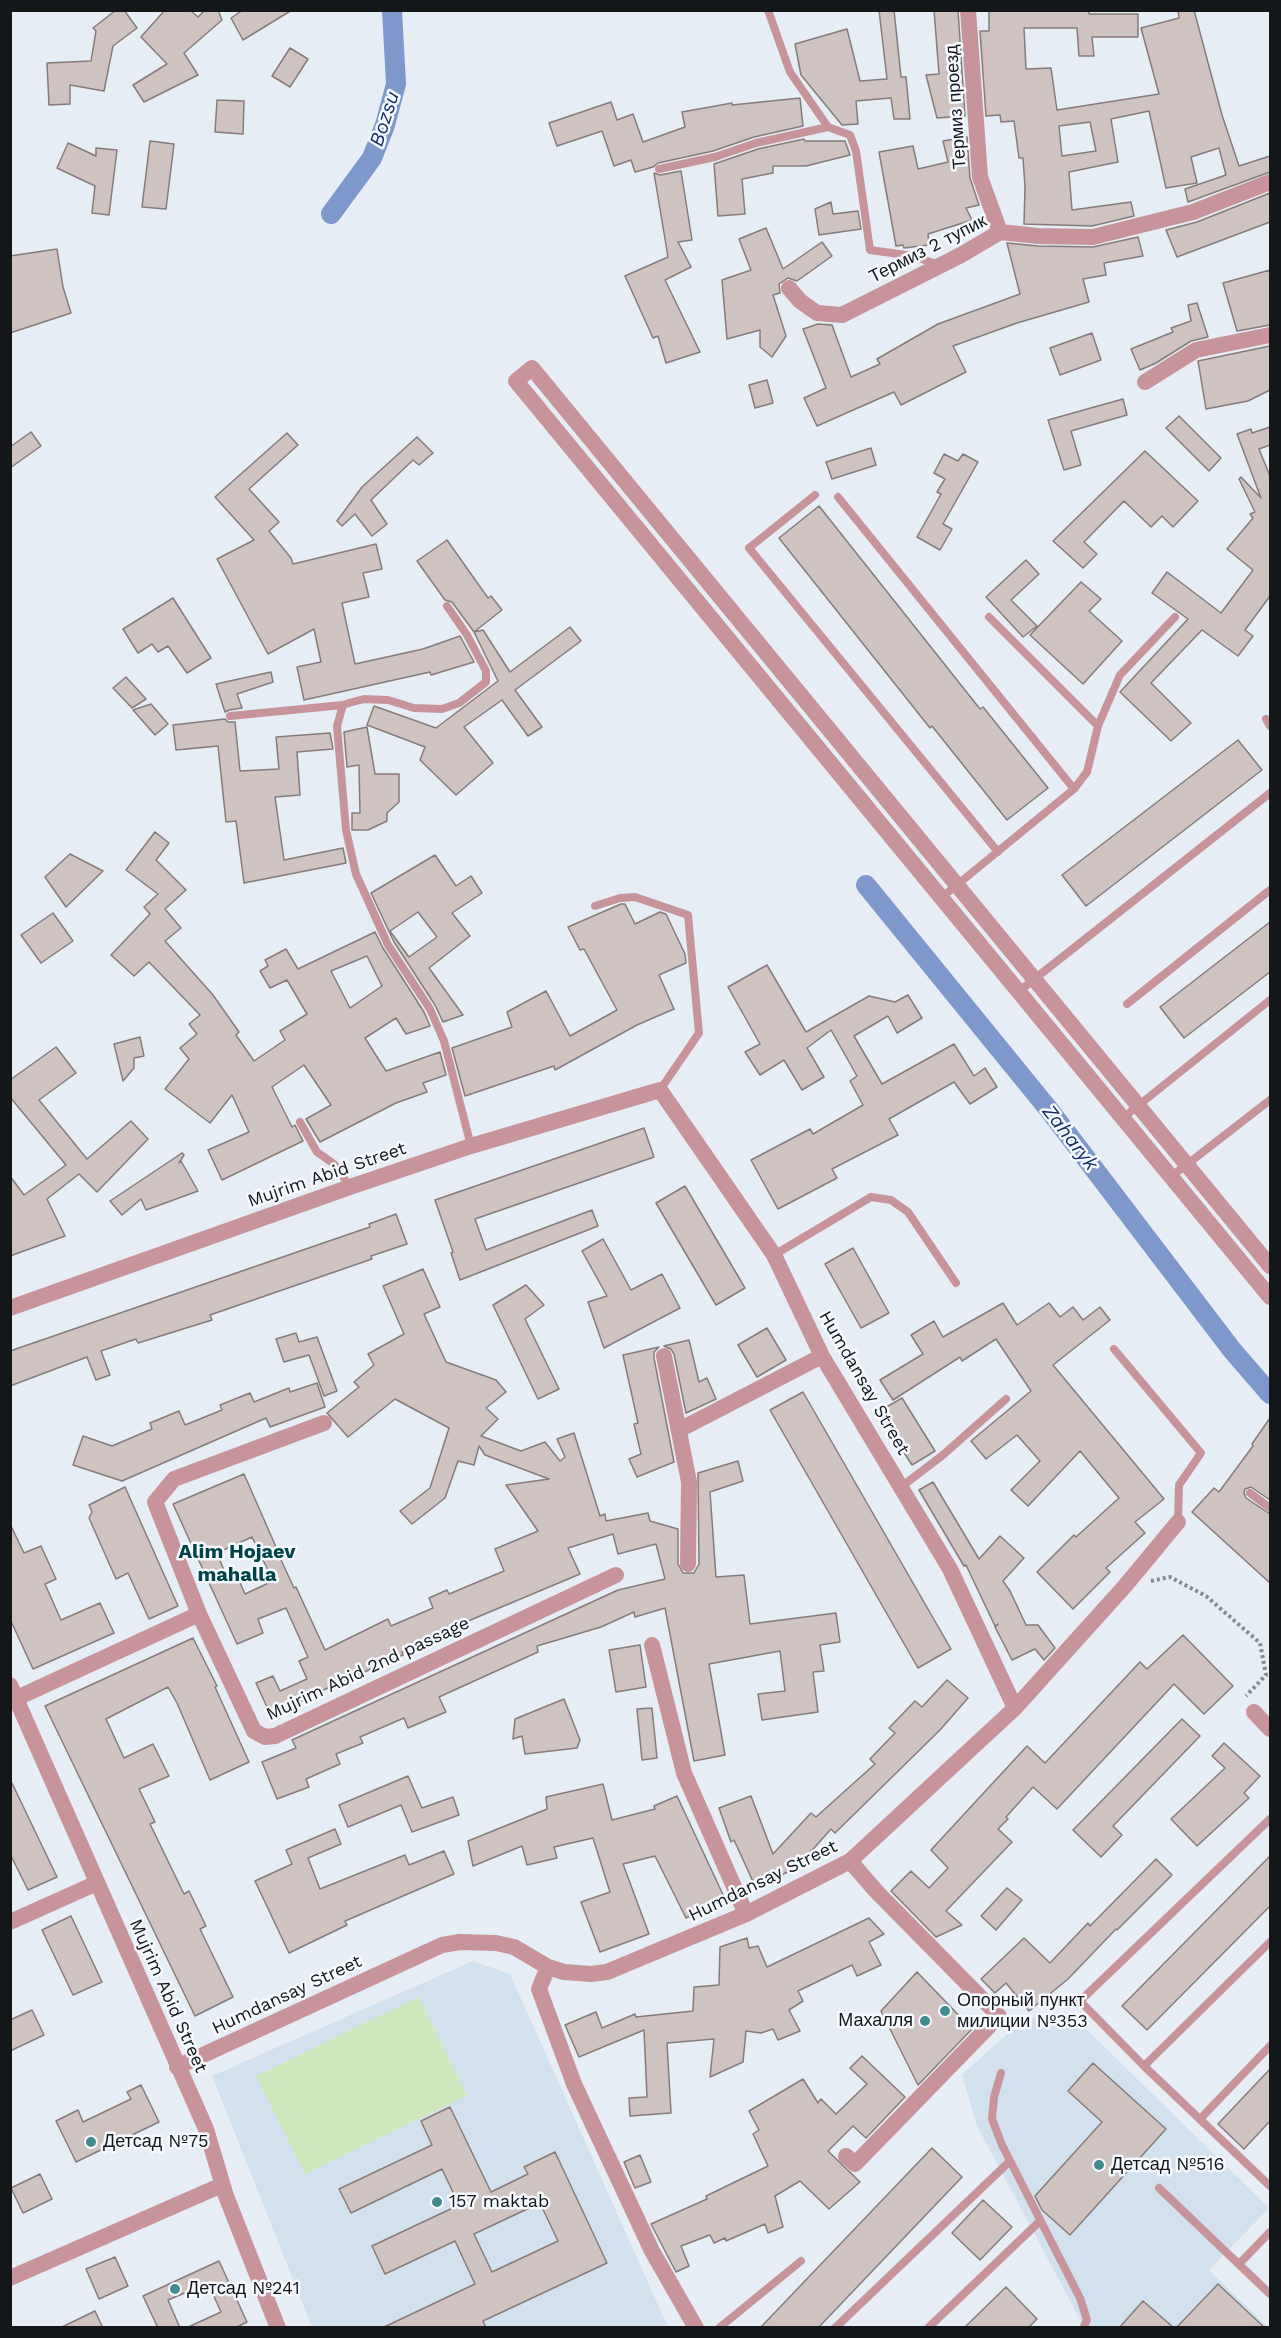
<!DOCTYPE html>
<meta charset="utf-8">
<style>
body{margin:0}
#map{position:relative;width:1281px;height:2338px;overflow:hidden;background:#e6edf5;font-family:"Work Sans",sans-serif}
canvas{display:block}
.frame{position:absolute;inset:0;border:12px solid #141719;pointer-events:none}
</style>
<div id="map">
<canvas width="1281" height="2338"></canvas>
<div class="frame"></div>
</div>
<script>
const ctx = document.querySelector('canvas').getContext('2d');
ctx.lineJoin = 'round';
function fillPath(path, color) { ctx.fillStyle = color; ctx.fill(path, 'evenodd'); }
const toPath = rows => new Path2D(rows.map(r => 'M' + r).join(''));
function strokePath(path, color, width, dash) { ctx.strokeStyle = color; ctx.lineWidth = width; ctx.lineCap = dash ? 'butt' : 'round'; ctx.setLineDash(dash || []); ctx.stroke(path); }
function drawText(font, color, halo, rows, align = 'center') {
  ctx.font = font + ' "Work Sans",sans-serif'; ctx.lineWidth = 5; ctx.setLineDash([]); ctx.textBaseline = 'middle'; ctx.strokeStyle = halo; ctx.fillStyle = color; for (const [text, x, y, turn = 0] of rows) {
    ctx.save(); ctx.translate(x, y); ctx.rotate((+turn || 0) * Math.PI / 180); ctx.textAlign = isNaN(turn) ? turn : align; if (halo) ctx.strokeText(text, 0, 0); ctx.fillText(text, 0, 0); ctx.restore();
  }
}
fillPath(toPath([
 [473,1961,510,1974,668,2327,312,2327,212,2076],
 [1069,2012,1269,2208,1209,2270,1268,2327,1084,2327,977,2126,962,2075,1022,2020]
]), '#d3e0ed');
fillPath(toPath([
 [419,1997,467,2096,305,2174,256,2076]
]), '#cfe8bd');
strokePath(toPath([
 [331,214,372,158,385,125,396,84,392,10],
 [866,885,1050,1111,1232,1350,1270,1394]
]), '#7f98cb', 20);
const building = toPath([
 [116,10,124,10,137,28,113,46,104,91,70,85,70,104,49,105,47,63,91,61,96,31,93,28,116,10],
 [165,10,190,10,198,17,205,10,218,10,222,20,184,53,198,75,144,102,133,85,167,64,141,37,165,10],
 [243,10,292,10,243,40,231,18,243,10],
 [879,10,894,10,901,77,906,77,910,119,894,119,891,98,856,101,858,124,842,125,801,75,795,44,847,29,860,81,887,79,879,10],
 [934,10,958,10,965,116,937,118,926,75,939,74,934,10],
 [989,10,1089,10,1089,14,1138,14,1138,37,1092,37,1094,56,1079,56,1077,28,1024,28,1026,69,1051,68,1057,110,1159,94,1141,28,1179,18,1178,10,1194,10,1222,115,1239,166,1270,156,1270,172,1188,202,1185,189,1226,175,1219,148,1191,157,1197,183,1166,188,1149,111,1111,119,1118,162,1069,172,1072,210,1131,202,1134,216,1092,226,1024,224,1025,187,1023,158,1019,158,1014,121,1001,122,1000,115,986,116,980,31,989,31,989,10],
 [1090,122,1096,151,1062,156,1059,126,1090,122],
 [290,48,308,59,290,87,272,76,290,48],
 [800,98,803,126,754,137,713,151,658,163,653,167,635,172,631,160,614,166,602,131,557,146,549,123,611,102,617,120,633,114,643,142,685,127,682,112,732,103,732,105,800,98],
 [217,100,244,101,243,134,215,132,217,100],
 [967,137,970,178,979,205,966,208,972,220,928,234,929,245,904,248,903,245,896,246,879,152,913,146,918,169,948,162,943,141,967,137],
 [804,139,805,141,845,141,850,155,806,166,773,166,773,173,742,179,745,214,718,216,714,164,758,149,804,139],
 [150,141,174,144,166,209,142,207,150,141],
 [68,143,96,156,96,148,117,150,109,215,92,213,95,186,57,168,68,143],
 [681,171,692,240,678,242,691,267,665,280,700,352,666,363,658,336,653,338,625,276,668,257,654,173,660,175,681,171],
 [1270,193,1270,222,1177,257,1166,230,1197,222,1270,193],
 [831,202,833,214,858,211,861,229,819,235,815,209,831,202],
 [766,228,783,269,822,242,832,256,797,281,788,278,779,284,780,293,773,295,786,336,772,357,760,347,760,330,727,339,722,280,751,270,739,239,766,228],
 [1138,237,1143,256,1104,263,1106,275,1083,279,1089,302,1017,323,953,346,966,372,901,405,894,392,817,426,804,398,826,388,803,329,818,324,832,325,851,377,880,364,877,359,938,324,1020,294,1007,243,1038,246,1093,247,1138,237],
 [57,249,63,287,71,313,10,333,10,256,57,249],
 [1270,270,1270,325,1237,331,1223,283,1270,270],
 [1197,303,1208,337,1191,341,1156,363,1140,370,1131,349,1173,332,1171,328,1191,321,1188,305,1197,303],
 [1092,333,1101,360,1060,375,1050,348,1092,333],
 [1270,346,1270,390,1248,401,1206,409,1198,361,1270,346],
 [767,380,773,403,755,408,749,385,767,380],
 [1123,399,1127,415,1071,431,1081,465,1064,470,1048,420,1123,399],
 [1179,416,1221,458,1209,471,1166,428,1179,416],
 [1270,427,1270,445,1259,449,1270,476,1270,596,1245,630,1253,636,1238,656,1202,630,1151,683,1191,723,1171,741,1120,692,1188,619,1152,593,1167,572,1221,613,1253,570,1227,549,1253,518,1250,514,1255,512,1239,479,1241,477,1261,498,1237,434,1251,429,1252,433,1270,427],
 [31,432,41,446,10,468,10,447,31,432],
 [287,433,298,445,249,489,279,522,269,531,291,558,293,564,376,544,382,569,363,573,369,597,342,603,355,664,423,649,460,636,474,662,431,675,430,672,304,700,297,667,321,662,314,629,268,654,217,559,254,540,215,497,287,433],
 [417,437,433,453,419,465,413,460,371,500,387,524,372,536,355,514,342,526,337,521,362,487,417,437],
 [871,448,876,465,832,479,826,462,871,448],
 [1145,451,1198,501,1173,527,1162,516,1151,527,1124,501,1084,542,1097,554,1083,568,1053,541,1145,451],
 [944,454,958,461,963,454,978,462,943,524,952,529,940,550,917,537,941,494,937,492,945,479,934,473,944,454],
 [819,506,980,709,983,707,1048,788,1007,820,932,726,930,728,779,538,819,506],
 [447,540,488,598,491,596,502,610,474,632,483,630,510,672,570,627,581,641,515,690,542,727,528,736,502,700,464,727,493,763,456,795,420,760,425,747,367,725,374,706,436,728,498,681,474,632,452,602,445,600,417,561,447,540],
 [1026,560,1039,574,1011,600,1037,626,1023,637,986,597,1026,560],
 [1081,582,1101,599,1089,611,1122,641,1083,684,1030,635,1081,582],
 [173,598,211,658,187,673,168,646,158,652,152,644,138,653,123,629,173,598],
 [271,672,273,682,237,694,242,708,229,710,225,712,216,684,271,672],
 [126,677,146,699,132,708,113,688,126,677],
 [151,704,168,724,155,735,133,710,151,704],
 [225,719,228,722,235,722,240,771,279,769,276,737,330,733,333,749,297,752,300,795,275,797,284,860,343,848,346,863,244,883,236,821,226,822,218,746,176,750,173,725,225,719],
 [367,727,375,774,399,774,399,802,387,813,387,821,368,830,352,830,352,813,360,813,359,765,347,767,344,732,367,727],
 [1238,740,1262,770,1086,906,1062,875,1238,740],
 [155,832,169,843,156,860,186,890,165,909,181,928,165,941,213,995,239,1032,236,1035,254,1061,285,1040,280,1031,307,1014,287,980,270,988,260,971,268,966,265,960,286,949,298,969,375,932,383,948,424,1012,430,1026,406,1034,396,1018,365,1038,386,1071,440,1052,446,1075,423,1083,427,1092,396,1103,320,1142,306,1119,331,1105,304,1065,272,1087,292,1127,295,1125,303,1141,222,1180,208,1150,249,1132,232,1095,210,1123,165,1089,189,1059,180,1048,197,1034,189,1024,200,1015,149,962,134,976,111,955,150,914,144,907,158,894,126,870,155,832],
 [367,956,382,986,350,1008,331,971,367,956],
 [70,854,103,871,66,907,45,877,70,854],
 [435,855,456,886,471,876,482,893,452,913,470,936,429,968,463,1015,443,1022,435,1005,394,942,371,893,435,855],
 [418,912,437,937,409,957,390,931,418,912],
 [621,904,625,904,635,924,660,912,666,914,685,954,686,963,659,975,674,1009,637,1025,555,1070,554,1066,465,1096,452,1048,512,1027,507,1012,546,991,570,1036,617,1010,584,949,580,950,568,927,621,904],
 [53,913,73,941,41,963,21,935,53,913],
 [1270,922,1270,972,1184,1038,1160,1007,1270,922],
 [767,965,806,1032,869,996,895,1002,908,995,922,1018,897,1033,888,1016,854,1036,882,1084,954,1044,974,1076,985,1068,997,1087,970,1104,954,1082,889,1119,898,1135,832,1169,837,1178,778,1209,751,1160,810,1129,813,1134,863,1105,850,1081,857,1076,831,1030,807,1048,824,1077,802,1090,784,1060,760,1075,745,1052,760,1044,728,987,767,965],
 [140,1037,144,1056,134,1058,134,1068,123,1081,114,1044,140,1037],
 [56,1047,76,1073,39,1100,87,1159,131,1121,148,1139,97,1192,79,1174,47,1199,65,1236,10,1256,10,1176,24,1195,66,1165,10,1097,10,1080,56,1047],
 [644,1128,654,1157,475,1219,486,1250,592,1210,598,1226,460,1280,451,1253,453,1252,435,1200,644,1128],
 [182,1153,184,1155,179,1163,181,1161,198,1191,146,1210,141,1199,122,1215,110,1201,182,1153],
 [685,1186,745,1288,716,1305,656,1203,685,1186],
 [396,1214,407,1244,371,1256,372,1259,210,1315,212,1320,138,1343,136,1339,101,1351,110,1375,96,1380,87,1357,10,1386,10,1351,329,1241,370,1227,369,1224,396,1214],
 [603,1239,631,1290,662,1274,680,1308,604,1348,588,1302,607,1296,582,1251,603,1239],
 [853,1248,889,1313,861,1328,825,1264,853,1248],
 [423,1269,440,1307,424,1314,446,1362,496,1380,506,1392,486,1408,498,1419,481,1436,521,1451,545,1442,560,1461,565,1457,557,1439,574,1433,600,1516,605,1514,606,1521,648,1513,650,1521,678,1529,678,1564,683,1573,694,1573,699,1564,698,1473,738,1461,743,1481,710,1492,716,1577,744,1575,750,1624,836,1613,840,1642,820,1645,824,1671,813,1672,818,1712,762,1720,758,1694,785,1691,780,1651,709,1664,725,1755,694,1761,665,1608,635,1617,634,1612,601,1627,537,1646,538,1652,439,1697,446,1712,408,1728,404,1718,360,1737,363,1743,336,1754,340,1764,306,1779,309,1787,277,1799,262,1762,296,1748,292,1740,618,1590,665,1579,656,1544,618,1554,613,1534,568,1548,580,1574,442,1632,443,1635,402,1652,403,1655,312,1695,313,1696,271,1716,256,1683,273,1676,280,1691,307,1679,299,1661,308,1657,286,1608,258,1619,263,1633,237,1644,173,1504,244,1474,276,1547,275,1547,294,1588,296,1587,325,1650,388,1619,391,1626,433,1608,429,1598,447,1590,449,1594,504,1571,495,1549,538,1531,506,1485,549,1479,485,1455,479,1446,474,1465,458,1461,445,1498,412,1524,400,1511,430,1488,449,1428,395,1399,348,1437,327,1413,359,1387,354,1382,374,1365,368,1354,404,1334,383,1286,423,1269],
 [252,1537,273,1581,245,1594,237,1576,228,1580,217,1553,252,1537],
 [526,1285,544,1305,525,1319,559,1389,538,1399,493,1305,526,1285],
 [1003,1303,1017,1325,1049,1303,1060,1317,1073,1307,1083,1320,1100,1307,1110,1320,1053,1365,1164,1499,1135,1522,1145,1533,1106,1568,1110,1572,1073,1609,1037,1572,1074,1535,1076,1537,1119,1498,1080,1451,1028,1506,1011,1490,1040,1461,1017,1435,986,1459,971,1441,1031,1391,996,1339,962,1361,960,1357,893,1400,880,1380,923,1354,911,1335,934,1321,943,1337,1003,1303],
 [767,1328,786,1360,757,1377,738,1345,767,1328],
 [296,1333,299,1342,317,1337,337,1391,324,1396,309,1355,284,1362,276,1339,296,1333],
 [689,1340,699,1382,707,1378,716,1399,686,1413,674,1354,671,1349,664,1346,689,1340],
 [659,1347,654,1352,654,1358,674,1462,637,1477,629,1459,641,1454,634,1424,638,1423,623,1355,659,1347],
 [317,1383,325,1407,270,1427,266,1418,122,1481,73,1465,83,1436,112,1446,152,1429,150,1423,179,1411,185,1425,222,1410,220,1405,250,1393,254,1402,289,1388,290,1392,317,1383],
 [803,1392,951,1649,918,1668,770,1410,803,1392],
 [902,1398,935,1451,912,1465,878,1412,902,1398],
 [1270,1418,1270,1500,1251,1487,1245,1489,1244,1493,1246,1498,1270,1514,1270,1583,1192,1512,1214,1488,1219,1492,1253,1446,1252,1444,1270,1418],
 [933,1482,979,1559,1000,1536,1024,1558,1003,1581,1010,1591,1026,1625,1038,1625,1055,1648,1044,1660,1035,1649,1012,1660,995,1627,998,1624,995,1626,966,1565,964,1566,919,1490,933,1482],
 [125,1487,178,1606,149,1619,128,1573,116,1579,89,1518,92,1512,89,1505,125,1487],
 [10,1524,24,1553,41,1546,56,1579,45,1584,61,1620,100,1603,114,1633,33,1669,10,1619,10,1524],
 [1183,1635,1233,1686,1204,1714,1174,1684,1057,1809,1033,1787,1006,1817,1008,1819,998,1829,1012,1842,946,1911,962,1925,936,1937,891,1891,911,1871,929,1888,948,1868,931,1850,1027,1746,1045,1763,1140,1662,1147,1669,1183,1635],
 [193,1638,217,1686,215,1687,249,1762,210,1780,177,1703,168,1687,106,1719,124,1758,153,1744,169,1776,139,1789,155,1822,150,1824,184,1894,189,1891,206,1926,200,1929,233,1997,195,2016,45,1706,193,1638],
 [640,1645,646,1687,616,1692,609,1650,640,1645],
 [947,1680,968,1698,940,1730,835,1833,831,1829,807,1856,809,1863,755,1886,734,1840,731,1842,719,1808,751,1796,773,1854,811,1813,816,1817,875,1764,870,1759,895,1733,889,1728,915,1701,922,1707,947,1680],
 [564,1699,580,1740,577,1748,525,1754,522,1736,513,1739,515,1719,564,1699],
 [652,1708,657,1758,642,1760,637,1709,652,1708],
 [1182,1719,1200,1736,1113,1826,1122,1835,1101,1857,1073,1830,1182,1719],
 [1224,1743,1260,1776,1244,1793,1249,1798,1197,1846,1171,1819,1225,1768,1212,1756,1224,1743],
 [408,1776,422,1808,453,1797,459,1815,412,1832,401,1805,348,1827,339,1805,408,1776],
 [10,1779,57,1877,28,1890,10,1854,10,1779],
 [603,1784,612,1820,655,1809,654,1806,677,1796,725,1899,686,1918,655,1856,623,1864,649,1934,600,1952,581,1902,610,1892,593,1838,554,1847,557,1858,527,1865,522,1846,473,1866,468,1841,547,1809,546,1797,603,1784],
 [335,1829,341,1844,308,1858,320,1889,405,1855,409,1865,444,1851,454,1874,345,1921,347,1925,289,1953,255,1881,292,1864,286,1850,335,1829],
 [1270,1856,1270,1906,1147,2030,1122,2006,1270,1856],
 [1156,1859,1172,1875,1117,1930,1116,1929,1068,1979,1029,2011,1006,1983,995,1993,981,1979,1024,1938,1050,1963,1088,1923,1090,1926,1156,1859],
 [1007,1888,1022,1900,996,1930,981,1916,1007,1888],
 [71,1916,102,1982,73,1995,42,1930,71,1916],
 [869,1918,884,1934,869,1942,881,1965,857,1976,852,1965,798,1991,803,2001,789,2010,800,2031,778,2040,773,2029,761,2033,746,2031,743,2062,710,2077,714,2039,667,2043,671,2113,630,2116,629,2098,647,2097,644,2030,579,2057,565,2025,596,2012,602,2028,635,2014,636,2017,693,2011,694,1987,719,1985,720,1947,747,1938,749,1948,758,1946,767,1967,869,1918],
 [917,1972,972,2029,918,2085,881,2011,917,1972],
 [32,2010,44,2035,10,2051,10,2020,32,2010],
 [862,2056,905,2097,866,2138,853,2126,828,2151,860,2182,829,2209,800,2181,775,2196,783,2227,768,2233,765,2224,726,2241,725,2238,714,2243,710,2235,681,2246,689,2266,676,2272,651,2224,707,2199,706,2196,768,2166,753,2134,759,2130,749,2111,803,2079,818,2103,821,2099,836,2114,867,2084,850,2068,862,2056],
 [1093,2063,1166,2129,1070,2235,1042,2210,1035,2196,1102,2122,1068,2091,1093,2063],
 [1270,2069,1270,2121,1244,2149,1218,2124,1270,2069],
 [141,2085,159,2122,76,2162,56,2121,78,2110,83,2122,131,2099,127,2092,141,2085],
 [450,2107,491,2192,528,2174,524,2167,555,2152,607,2263,483,2321,486,2328,382,2328,475,2284,455,2241,385,2274,372,2246,459,2205,442,2169,351,2213,339,2189,432,2145,421,2121,450,2107],
 [540,2203,558,2241,492,2272,474,2234,540,2203],
 [932,2148,962,2177,818,2328,760,2328,932,2148],
 [640,2155,651,2182,635,2188,624,2162,640,2155],
 [40,2174,52,2199,23,2213,11,2188,40,2174],
 [983,2200,1012,2227,980,2260,952,2233,983,2200],
 [115,2257,128,2286,99,2299,86,2269,115,2257],
 [219,2261,247,2322,235,2328,186,2328,221,2312,208,2283,168,2300,180,2328,158,2328,143,2296,219,2261],
 [1218,2284,1265,2328,1176,2328,1218,2284],
 [1006,2287,1037,2319,1028,2328,964,2328,1006,2287],
 [1143,2301,1174,2328,1119,2328,1143,2301],
 [95,2311,103,2328,60,2328,95,2311]
]);
fillPath(building, '#cfc3c2');
strokePath(building, '#857b79', 1.5);
strokePath(toPath([
 [1151,1581,1170,1577,1206,1596,1260,1643,1266,1675,1246,1696]
]), '#868b90', 4, [3, 3]);
strokePath(toPath([
 [768,10,790,72,828,127,850,135,856,151,870,250,913,256,939,265],
 [659,169,715,157,756,143,828,127],
 [815,495,749,548,998,852],
 [838,497,1074,789],
 [447,606,467,635,486,671,486,682,459,703,442,709,414,708,388,700,364,699,349,703,343,705,337,726,346,830,356,874,388,945,430,1009,444,1041,471,1146],
 [230,716,343,705],
 [1266,719,1270,726],
 [1098,726,1120,675,1175,617],
 [941,898,1074,789,1087,772,1098,726,989,617],
 [595,906,620,898,635,897,688,915,699,1033,660,1090],
 [1018,992,1270,793],
 [1127,1004,1270,890],
 [1124,1117,1270,1000],
 [300,1122,317,1152,334,1164,350,1187],
 [1172,1176,1270,1100],
 [774,1255,871,1197,891,1200,908,1212,956,1283],
 [1114,1349,1201,1453,1179,1485,1178,1522],
 [901,1487,943,1455,1006,1399],
 [1250,1493,1270,1508],
 [1075,2000,1080,2001,1144,2066,1270,2186],
 [1080,2001,1270,1819],
 [1144,2066,1270,1942],
 [1001,2073,994,2097,992,2119,1002,2145,1080,2298,1087,2320,1083,2328],
 [1200,2119,1270,2046],
 [1159,2188,1270,2294],
 [1239,2264,1270,2232],
 [719,2328,801,2261],
 [835,2328,1010,2161],
 [928,2328,1040,2221]
]), '#c8949c', 8);
strokePath(toPath([
 [968,10,980,177,1000,232],
 [789,288,800,301,817,313,842,315,961,255,1000,232,1038,236,1093,237,1193,212,1270,182],
 [1145,382,1196,350,1270,335],
 [1270,1266,532,368,516,381,1270,1297],
 [10,1308,350,1187,471,1146,660,1090,774,1255,822,1356,950,1569,1015,1708],
 [664,1356,689,1482,688,1564],
 [324,1423,174,1479,155,1502,199,1614,254,1731,265,1737,275,1736,616,1575],
 [679,1430,822,1356],
 [652,1645,684,1773,746,1914],
 [10,1685,206,2129,226,2196,278,2328],
 [17,1698,199,1614],
 [1254,1712,1270,1729],
 [10,1922,97,1883],
 [548,1967,539,1989,574,2084,652,2251,696,2328],
 [177,2067,442,1945,460,1942,496,1943,514,1947,548,1967,564,1972,591,1974,607,1972,746,1914,850,1861,1015,1708,1125,1586,1178,1522],
 [846,2156,855,2164,999,2016,875,1890,850,1861],
 [10,2278,222,2185]
]), '#c8949c', 16);
for (const [x, y, r, color] of [
 [945,2011,6,"#428a8d"],
 [925,2021,6,"#428a8d"],
 [91,2142,6,"#428a8d"],
 [1099,2165,6,"#428a8d"],
 [437,2202,6,"#428a8d"],
 [175,2289,6,"#428a8d"]
]) { const dot = new Path2D(); dot.arc(x, y, r, 0, 2 * Math.PI); ctx.fillStyle = color; ctx.fill(dot); strokePath(dot, '#f6faff', 2); }
drawText('18px', '#141719', '#f6faff', [
 ["Термиз проезд",956,107,-94],
 ["Термиз 2 тупик",928,249,-27],
 ["Mujrim Abid Street",327,1175,-19],
 ["Humdansay Street",864,1383,60],
 ["Mujrim Abid 2nd passage",368,1669,-25],
 ["Humdansay Street",763,1881,-26],
 ["Humdansay Street",287,1995,-25],
 ["Mujrim Abid Street",168,1996,66]
]);
drawText('18px', '#141719', '#f6faff', [
 ["Опорный пункт",957,2001],
 ["милиции №353",957,2022],
 ["Махалля",913,2021,"right"],
 ["Детсад №75",103,2142],
 ["Детсад №516",1111,2165],
 ["157 maktab",449,2202],
 ["Детсад №241",187,2289]
], 'left');
drawText('italic 20px', '#142c69', '#f6faff', [
 ["Bozsu",385,119,-72],
 ["Zaharyk",1070,1138,52]
]);
drawText('bold 20px', '#004346', '#f6faff', [
 ["Alim Hojaev",237,1552],
 ["mahalla",237,1575]
]);
</script>
